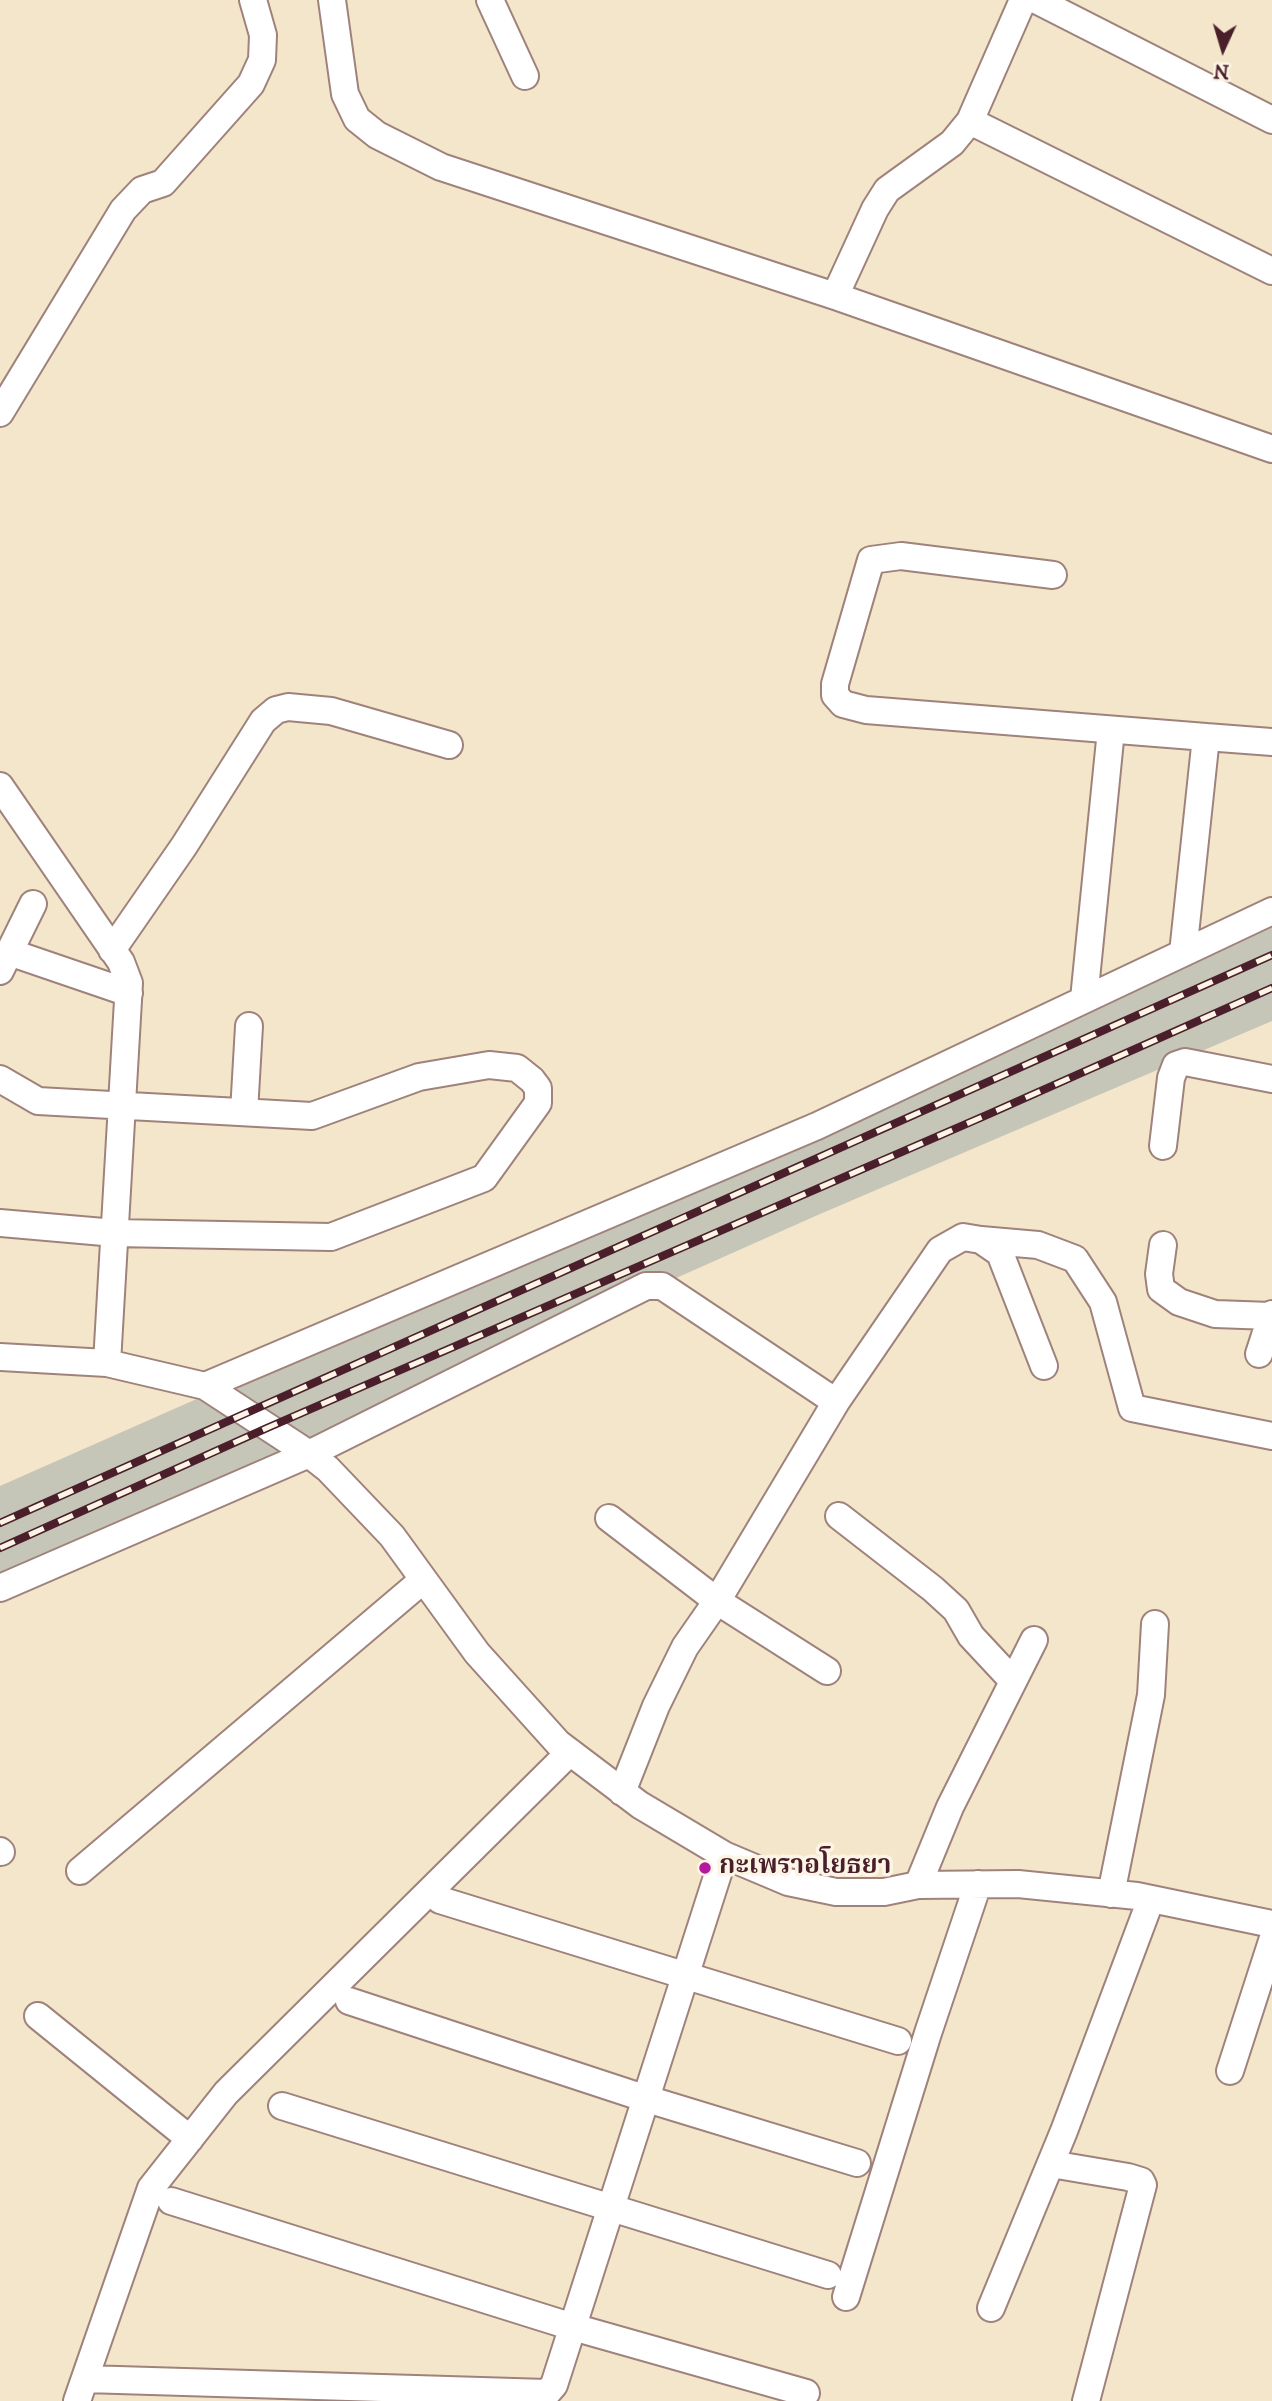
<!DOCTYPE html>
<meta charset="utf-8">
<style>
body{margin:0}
#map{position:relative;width:1272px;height:2401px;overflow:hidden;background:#f4e6cb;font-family:"IM FELL DW Pica",serif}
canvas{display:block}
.north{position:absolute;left:1188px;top:14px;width:70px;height:70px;-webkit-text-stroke:5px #fcf5e5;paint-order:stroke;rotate:184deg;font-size:19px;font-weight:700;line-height:28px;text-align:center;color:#4a1f2b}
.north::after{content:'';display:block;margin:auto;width:24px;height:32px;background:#4a1f2b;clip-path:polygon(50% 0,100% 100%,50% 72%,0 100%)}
</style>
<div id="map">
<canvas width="1272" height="2401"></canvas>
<div class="north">N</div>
</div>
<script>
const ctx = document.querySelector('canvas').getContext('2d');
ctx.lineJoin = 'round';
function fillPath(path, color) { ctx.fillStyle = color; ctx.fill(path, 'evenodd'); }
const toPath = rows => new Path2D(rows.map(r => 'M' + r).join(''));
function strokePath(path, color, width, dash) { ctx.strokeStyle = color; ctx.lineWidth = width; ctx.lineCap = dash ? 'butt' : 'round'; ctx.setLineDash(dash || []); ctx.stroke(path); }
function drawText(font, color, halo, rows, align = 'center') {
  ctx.font = font + ' "IM FELL DW Pica","Noto Serif Thai",serif'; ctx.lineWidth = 7; ctx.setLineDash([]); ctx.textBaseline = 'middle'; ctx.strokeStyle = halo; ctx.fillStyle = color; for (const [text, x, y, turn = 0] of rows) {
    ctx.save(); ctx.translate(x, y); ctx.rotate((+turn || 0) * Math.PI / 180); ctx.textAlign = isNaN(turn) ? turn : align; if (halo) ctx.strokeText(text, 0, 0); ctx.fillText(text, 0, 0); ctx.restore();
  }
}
fillPath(toPath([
 [1272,923,1272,1021,820,1214,0,1579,0,1486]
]), '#c5c5b8');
const minor = toPath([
 [332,0,345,94,357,119,377,135,441,167,835,296,1272,449],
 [490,0,525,76],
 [1036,0,1272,120],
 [970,121,1272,271],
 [835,296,875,209,887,190,952,143,970,121,1023,0],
 [0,413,123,210,142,190,163,183,251,84,262,60,263,35,253,0],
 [1053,575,901,556,871,560,835,684,835,695,843,704,866,710,1206,737],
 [0,786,121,962,129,983,107,1363],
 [112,950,184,846,263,721,276,710,288,707,331,711,449,745],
 [9,952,129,993],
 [1183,953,1206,737,1272,742],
 [0,971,33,904],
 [1084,999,1111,730],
 [0,1079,38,1101,312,1116,419,1077,489,1065,517,1068,532,1080,538,1088,538,1103,484,1178,331,1237,115,1233,0,1223],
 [244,1112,249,1026],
 [1163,1146,1171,1078,1176,1065,1185,1062,1272,1079],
 [981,1240,1038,1245,1075,1259,1103,1302,1132,1408,1272,1436],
 [1163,1245,1159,1274,1161,1289,1179,1302,1215,1314,1271,1316],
 [1259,1354,1272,1314],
 [0,1357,107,1363,205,1386,309,1454,328,1469,392,1536,477,1653,558,1743,640,1805,724,1855,788,1882,836,1892,884,1892,918,1885,1018,1884,1137,1896,1272,1924],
 [205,1386,817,1126,1272,911],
 [839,1516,933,1589,956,1610,971,1636,1013,1681],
 [609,1518,717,1601,827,1671],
 [0,1588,309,1454,646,1286,662,1286,836,1402],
 [622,1792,656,1706,685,1647,717,1601,836,1402,940,1250,963,1237,981,1240,1000,1253,1044,1366],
 [0,1851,1,1852],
 [80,1871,423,1580],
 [918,1885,950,1807,1034,1640],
 [1111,1894,1151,1695,1155,1624],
 [440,1900,898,2041],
 [349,2001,647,2099,857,2163],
 [38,2016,190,2139],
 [1230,2071,1272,1941],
 [282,2106,828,2275],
 [1051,2164,1128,2177,1141,2181,1143,2185,1086,2401],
 [171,2201,573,2327,806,2393],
 [846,2297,928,2033,978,1884],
 [991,2308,1064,2131,1151,1899],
 [85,2379,547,2393,554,2385,724,1855],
 [77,2401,151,2188,226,2093,570,1752]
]);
strokePath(minor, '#9f827b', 30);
strokePath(minor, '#fff', 26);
const rail = toPath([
 [0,1523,1272,955],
 [0,1548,267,1428,989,1114,1272,988]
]);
strokePath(rail, '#4a1f2b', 8);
strokePath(rail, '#fcf5e5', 5, [16]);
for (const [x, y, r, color] of [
 [705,1868,7,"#b5179e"]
]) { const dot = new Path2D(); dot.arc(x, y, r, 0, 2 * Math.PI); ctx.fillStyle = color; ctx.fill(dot); strokePath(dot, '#fcf5e5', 2.5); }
drawText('bold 26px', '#4a1f2b', '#fcf5e5', [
 ["กะเพราอโยธยา",719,1868]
], 'left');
</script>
